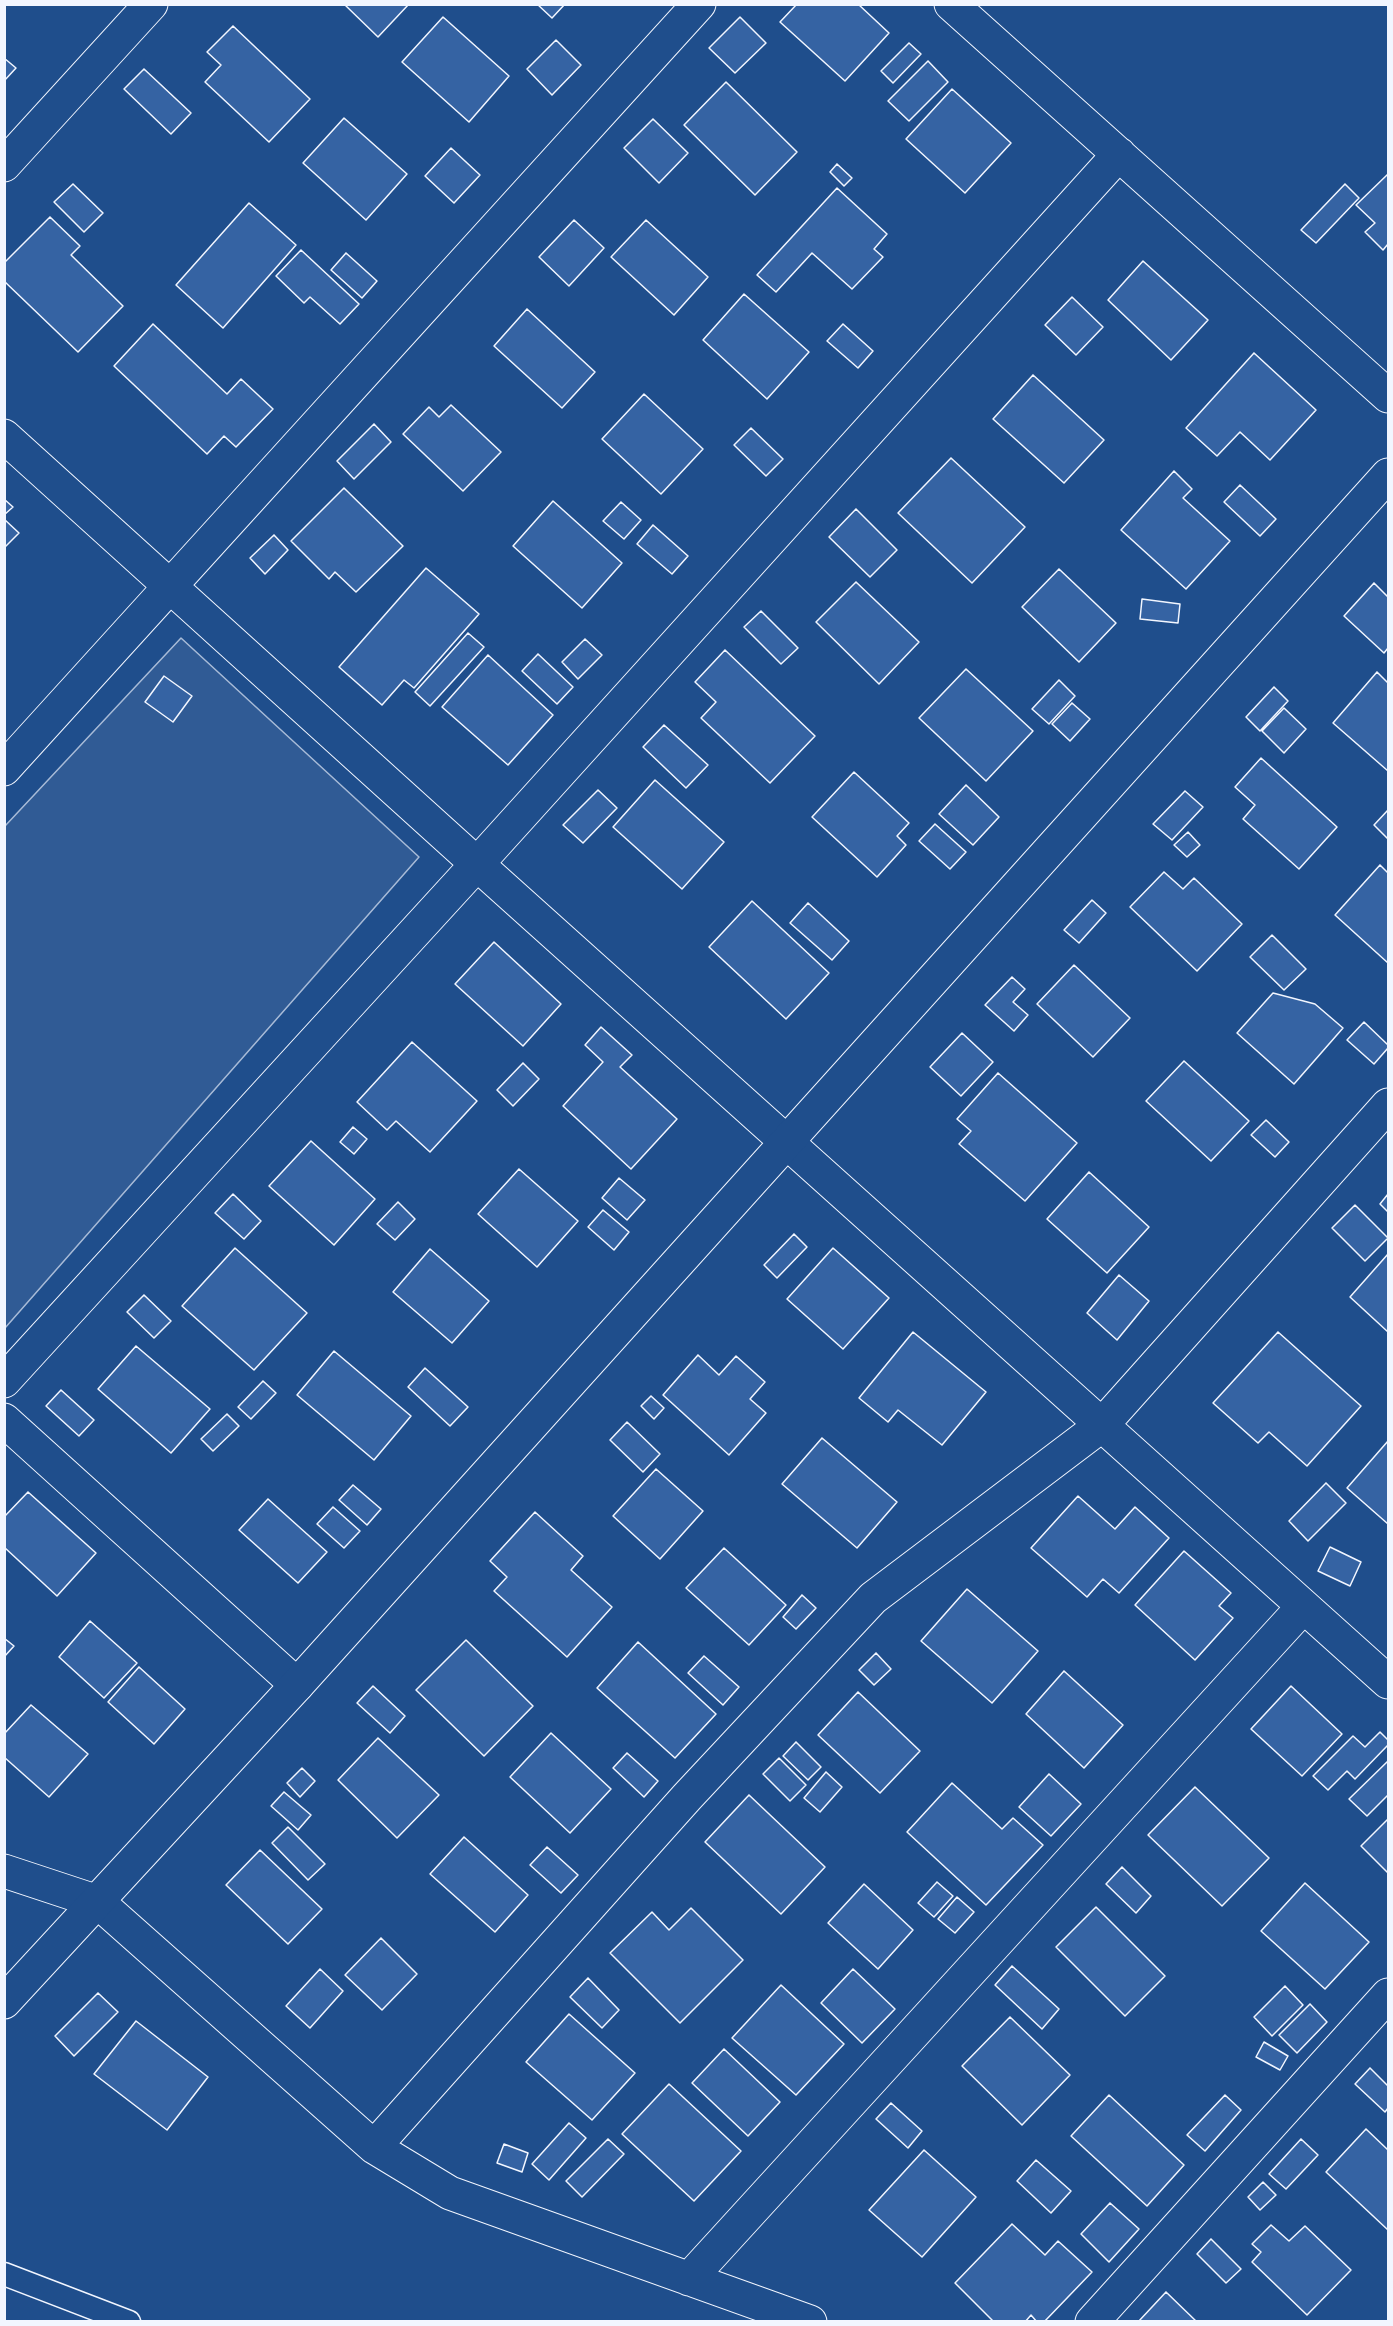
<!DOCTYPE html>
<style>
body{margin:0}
#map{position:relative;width:1393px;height:2326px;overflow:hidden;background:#1f4e8c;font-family:"Fira Sans",sans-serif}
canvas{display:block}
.frame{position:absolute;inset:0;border:6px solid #f2f6ff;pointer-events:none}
</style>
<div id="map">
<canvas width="1393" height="2326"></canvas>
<div class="frame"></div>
</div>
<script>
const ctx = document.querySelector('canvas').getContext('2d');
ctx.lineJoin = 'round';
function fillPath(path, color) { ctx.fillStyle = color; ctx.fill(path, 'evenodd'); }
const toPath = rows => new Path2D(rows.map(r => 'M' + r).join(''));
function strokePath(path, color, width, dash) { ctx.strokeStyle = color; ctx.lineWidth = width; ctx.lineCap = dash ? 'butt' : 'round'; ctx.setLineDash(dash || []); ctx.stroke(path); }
const green = toPath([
 [181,638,419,857,5,1328,5,826,181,638]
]);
fillPath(green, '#305b95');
strokePath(green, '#a8bbd7', 1.5);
const building = toPath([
 [344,4,409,4,378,37,344,4],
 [537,4,565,4,552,18,537,4],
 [797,4,858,4,889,33,845,81,780,22,797,4],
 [443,17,509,76,469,122,402,62,443,17],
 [740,17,766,43,735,73,709,48,740,17],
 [233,26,310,99,269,142,205,82,221,65,207,52,233,26],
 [556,40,581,65,552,95,527,69,556,40],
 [909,43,921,54,893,83,881,71,909,43],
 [4,58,16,68,4,81,4,58],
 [928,61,948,82,909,121,888,101,928,61],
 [144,69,191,113,171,134,124,89,144,69],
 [726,82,797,152,755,195,684,125,726,82],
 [952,89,1011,143,965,193,906,139,952,89],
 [344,118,407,174,366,220,303,163,344,118],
 [653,119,688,153,659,183,624,148,653,119],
 [451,148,480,175,454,203,425,176,451,148],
 [837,164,852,178,844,186,830,172,837,164],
 [1388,174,1388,244,1383,250,1365,232,1375,223,1356,205,1388,174],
 [73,184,103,213,84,232,54,202,73,184],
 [1345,184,1359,198,1316,243,1301,230,1345,184],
 [837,188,887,234,874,249,883,257,852,289,812,253,776,292,757,275,837,188],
 [249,203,296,245,223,328,176,285,249,203],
 [50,217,80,246,71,255,123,306,78,352,4,281,4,263,50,217],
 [574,220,604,248,569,286,539,257,574,220],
 [646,220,708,277,674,315,611,257,646,220],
 [301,250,359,304,340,324,310,297,304,303,276,276,301,250],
 [346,253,377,281,362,298,331,270,346,253],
 [1143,261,1208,320,1171,360,1108,300,1143,261],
 [744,294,809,352,767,399,703,340,744,294],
 [1072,297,1103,327,1076,355,1045,325,1072,297],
 [527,309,595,372,562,408,494,346,527,309],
 [153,324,227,394,241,379,273,409,236,447,224,436,207,454,114,366,153,324],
 [843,324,873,351,858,368,827,341,843,324],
 [1254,353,1316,410,1270,460,1240,432,1217,456,1186,428,1254,353],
 [1033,375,1104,440,1064,483,993,419,1033,375],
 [644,394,703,449,661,494,602,439,644,394],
 [451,405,501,452,463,491,403,434,429,407,439,417,451,405],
 [374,424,391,442,354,479,337,461,374,424],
 [751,428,783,459,766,476,734,445,751,428],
 [951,458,1025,527,972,583,898,513,951,458],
 [1174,471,1192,489,1183,498,1230,541,1186,589,1121,530,1174,471],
 [1240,485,1276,519,1260,536,1224,502,1240,485],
 [344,488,403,546,356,592,335,572,329,579,291,541,344,488],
 [4,499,13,507,4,515,4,499],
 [553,501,622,563,582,608,513,546,553,501],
 [621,502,641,520,624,539,603,521,621,502],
 [856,509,897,550,870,577,829,537,856,509],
 [4,519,19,533,4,548,4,519],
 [653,525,688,556,672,574,637,544,653,525],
 [274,535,288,550,265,574,250,558,274,535],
 [426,568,479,614,414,688,404,680,382,705,339,667,426,568],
 [1059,569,1116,623,1079,662,1022,607,1059,569],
 [856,582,919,642,879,684,816,622,856,582],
 [1374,583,1388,597,1388,648,1384,653,1344,616,1374,583],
 [1142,599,1180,604,1178,623,1140,619,1142,599],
 [761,611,798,648,781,664,744,627,761,611],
 [468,633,484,647,430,706,415,692,468,633],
 [585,639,602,655,578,679,562,662,585,639],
 [725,650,815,736,770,783,701,718,716,702,695,682,725,650],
 [538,654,573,687,557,704,522,671,538,654],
 [488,655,553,715,508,765,442,707,488,655],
 [966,669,1033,731,986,781,919,718,966,669],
 [1377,672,1388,683,1388,771,1333,723,1377,672],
 [164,676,192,696,173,722,145,702,164,676],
 [1059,680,1075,696,1049,724,1032,709,1059,680],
 [1274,687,1288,701,1260,731,1246,717,1274,687],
 [1072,703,1090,719,1070,741,1052,724,1072,703],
 [1284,708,1306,729,1284,753,1262,731,1284,708],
 [664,725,708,765,686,788,643,747,664,725],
 [1261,758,1337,827,1299,869,1243,819,1255,805,1235,787,1261,758],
 [854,772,909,823,897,836,906,845,877,877,812,817,854,772],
 [655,780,724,842,682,889,613,827,655,780],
 [966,785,999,817,973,845,939,814,966,785],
 [598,790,617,808,583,843,563,825,598,790],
 [1185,791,1203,807,1172,840,1153,824,1185,791],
 [1388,810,1388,839,1374,825,1388,810],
 [935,824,966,852,950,869,919,841,935,824],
 [1188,832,1200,845,1187,857,1174,845,1188,832],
 [1380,865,1388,873,1388,963,1335,915,1380,865],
 [1164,872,1183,889,1194,878,1242,924,1197,971,1130,907,1164,872],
 [1092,900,1106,913,1079,943,1064,930,1092,900],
 [752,901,829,973,786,1019,709,947,752,901],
 [808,903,849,941,832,960,790,923,808,903],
 [1272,935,1306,969,1284,990,1250,957,1272,935],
 [494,942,561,1004,523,1046,455,984,494,942],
 [1074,965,1130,1018,1093,1057,1037,1004,1074,965],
 [1012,977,1025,989,1013,1002,1028,1015,1014,1031,985,1005,1012,977],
 [1273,993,1315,1004,1343,1028,1294,1084,1237,1033,1273,993],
 [1364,1022,1388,1045,1388,1048,1374,1064,1347,1040,1364,1022],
 [601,1027,632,1055,620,1067,677,1119,631,1169,563,1106,603,1062,585,1045,601,1027],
 [962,1033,993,1062,961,1096,930,1067,962,1033],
 [412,1042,477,1101,430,1152,396,1121,387,1130,357,1102,412,1042],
 [1184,1061,1249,1121,1211,1161,1146,1101,1184,1061],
 [523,1063,539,1079,513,1106,497,1090,523,1063],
 [998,1073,1077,1143,1025,1201,959,1144,971,1131,957,1119,998,1073],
 [1266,1120,1289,1142,1275,1157,1251,1135,1266,1120],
 [353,1127,367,1139,354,1154,340,1142,353,1127],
 [311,1141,375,1199,334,1245,269,1186,311,1141],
 [519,1169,578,1221,537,1267,478,1214,519,1169],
 [1089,1172,1149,1227,1107,1273,1047,1219,1089,1172],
 [619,1178,645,1200,627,1220,602,1198,619,1178],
 [233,1194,261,1221,244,1239,215,1213,233,1194],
 [1388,1194,1388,1212,1380,1204,1388,1194],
 [398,1202,415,1219,395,1240,377,1224,398,1202],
 [1355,1205,1388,1238,1365,1261,1332,1228,1355,1205],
 [603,1210,629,1232,614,1250,588,1227,603,1210],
 [794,1234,807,1247,777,1278,764,1265,794,1234],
 [235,1248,307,1313,254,1370,182,1306,235,1248],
 [833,1248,889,1298,843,1349,787,1299,833,1248],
 [430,1249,489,1301,452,1343,393,1292,430,1249],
 [1388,1254,1388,1332,1350,1297,1388,1254],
 [1119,1275,1149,1301,1117,1340,1087,1313,1119,1275],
 [144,1295,171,1321,154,1338,127,1312,144,1295],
 [913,1332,986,1392,942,1445,898,1410,888,1422,859,1398,913,1332],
 [1278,1332,1361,1406,1307,1466,1269,1432,1258,1443,1213,1403,1278,1332],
 [136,1346,210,1409,171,1453,98,1389,136,1346],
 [334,1351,411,1416,374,1460,297,1395,334,1351],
 [698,1355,719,1375,736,1356,765,1382,750,1399,766,1413,729,1455,663,1395,698,1355],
 [425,1368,468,1407,450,1426,408,1387,425,1368],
 [263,1381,276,1393,251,1419,238,1407,263,1381],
 [61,1390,94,1420,79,1436,46,1406,61,1390],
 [651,1396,664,1408,654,1419,641,1406,651,1396],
 [227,1414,239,1426,213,1451,201,1439,227,1414],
 [627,1422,660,1454,643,1472,610,1440,627,1422],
 [822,1438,897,1502,857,1548,782,1484,822,1438],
 [1388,1441,1388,1524,1347,1488,1388,1441],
 [656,1469,703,1511,660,1559,613,1516,656,1469],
 [1326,1483,1346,1503,1308,1541,1289,1521,1326,1483],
 [353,1485,381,1509,367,1525,339,1500,353,1485],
 [28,1492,96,1553,57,1596,4,1547,4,1517,28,1492],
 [1078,1496,1115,1529,1135,1507,1169,1538,1119,1593,1103,1579,1087,1597,1031,1548,1078,1496],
 [268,1499,327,1552,298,1583,239,1530,268,1499],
 [333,1507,360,1531,344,1548,317,1524,333,1507],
 [535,1512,583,1556,571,1570,612,1607,567,1657,494,1591,507,1577,490,1561,535,1512],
 [1330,1547,1361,1562,1350,1586,1318,1571,1330,1547],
 [724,1548,786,1605,749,1645,686,1588,724,1548],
 [1184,1551,1231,1593,1219,1606,1233,1618,1195,1660,1135,1605,1184,1551],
 [967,1589,1038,1651,992,1703,921,1641,967,1589],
 [802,1595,816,1608,796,1629,783,1617,802,1595],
 [90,1621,137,1663,104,1698,59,1657,90,1621],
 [4,1638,14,1646,4,1657,4,1638],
 [466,1640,533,1706,484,1756,416,1690,466,1640],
 [638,1642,716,1714,675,1758,597,1688,638,1642],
 [876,1653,891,1669,874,1685,859,1670,876,1653],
 [704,1656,739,1687,723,1705,688,1673,704,1656],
 [139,1667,185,1709,154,1744,108,1702,139,1667],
 [1064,1671,1123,1725,1084,1768,1026,1714,1064,1671],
 [373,1686,405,1716,390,1733,357,1703,373,1686],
 [1291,1686,1342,1734,1302,1776,1251,1729,1291,1686],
 [858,1692,920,1751,880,1793,818,1735,858,1692],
 [31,1705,88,1754,49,1797,4,1757,4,1734,31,1705],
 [1380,1732,1388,1740,1388,1745,1355,1779,1347,1771,1328,1790,1313,1776,1353,1736,1365,1747,1380,1732],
 [551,1733,611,1789,570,1833,510,1777,551,1733],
 [378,1738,439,1795,397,1838,338,1780,378,1738],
 [796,1742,821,1767,808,1780,783,1756,796,1742],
 [627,1753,658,1781,644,1797,613,1768,627,1753],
 [779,1758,806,1785,790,1801,763,1774,779,1758],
 [1388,1761,1388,1795,1367,1816,1349,1799,1388,1761],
 [302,1768,315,1781,300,1797,287,1783,302,1768],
 [826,1772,842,1787,820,1812,804,1798,826,1772],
 [1049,1774,1081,1804,1051,1836,1019,1807,1049,1774],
 [952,1783,1002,1829,1013,1818,1043,1845,986,1905,907,1832,952,1783],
 [1195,1787,1269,1858,1222,1906,1148,1835,1195,1787],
 [284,1792,311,1815,298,1830,271,1806,284,1792],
 [749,1795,825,1867,781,1914,705,1842,749,1795],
 [1388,1819,1388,1873,1361,1846,1388,1819],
 [288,1827,325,1864,308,1880,272,1843,288,1827],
 [464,1837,528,1895,495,1932,430,1874,464,1837],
 [547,1847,578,1875,561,1893,530,1865,547,1847],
 [260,1850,322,1909,288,1944,226,1885,260,1850],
 [1122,1867,1151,1896,1136,1913,1106,1884,1122,1867],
 [937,1882,953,1896,934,1917,918,1903,937,1882],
 [1305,1883,1369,1942,1325,1989,1261,1931,1305,1883],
 [864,1884,913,1930,878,1969,828,1923,864,1884],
 [957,1897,974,1912,955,1933,938,1919,957,1897],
 [1096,1907,1165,1976,1125,2016,1056,1947,1096,1907],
 [691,1908,743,1960,680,2023,610,1953,652,1912,669,1930,691,1908],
 [381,1938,417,1974,382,2010,345,1975,381,1938],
 [1012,1966,1059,2009,1042,2029,995,1985,1012,1966],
 [320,1969,343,1991,310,2028,286,2006,320,1969],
 [853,1969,895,2009,862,2043,821,2003,853,1969],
 [588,1978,619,2010,602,2028,570,1997,588,1978],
 [781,1985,844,2044,796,2095,732,2038,781,1985],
 [1285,1986,1303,2005,1272,2036,1254,2017,1285,1986],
 [98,1993,118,2012,74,2056,55,2036,98,1993],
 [1310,2004,1327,2022,1297,2053,1279,2035,1310,2004],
 [569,2014,635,2073,592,2120,526,2062,569,2014],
 [1010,2017,1070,2075,1022,2125,962,2066,1010,2017],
 [136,2021,208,2077,167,2130,94,2074,136,2021],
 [1264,2042,1288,2056,1280,2070,1256,2057,1264,2042],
 [724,2049,780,2102,748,2136,692,2083,724,2049],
 [1370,2068,1388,2086,1388,2108,1385,2112,1355,2084,1370,2068],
 [669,2084,741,2151,694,2201,622,2134,669,2084],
 [1109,2095,1184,2165,1147,2206,1071,2136,1109,2095],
 [1225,2095,1241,2110,1205,2151,1187,2135,1225,2095],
 [891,2103,922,2131,908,2148,876,2119,891,2103],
 [569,2123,586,2138,549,2180,532,2164,569,2123],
 [1366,2129,1388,2150,1388,2230,1326,2172,1366,2129],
 [608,2139,624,2154,582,2197,566,2181,608,2139],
 [1301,2139,1318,2155,1286,2189,1269,2174,1301,2139],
 [504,2144,528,2153,522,2172,497,2163,504,2144],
 [924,2150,976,2197,922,2257,869,2210,924,2150],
 [1036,2160,1071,2191,1051,2213,1017,2181,1036,2160],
 [1263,2182,1276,2195,1260,2210,1248,2197,1263,2182],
 [1110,2203,1139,2229,1109,2262,1081,2234,1110,2203],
 [1012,2224,1045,2255,1058,2241,1092,2272,1044,2322,1037,2322,1031,2315,1025,2322,994,2322,955,2283,1012,2224],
 [1271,2225,1289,2241,1305,2226,1351,2270,1307,2315,1252,2262,1261,2252,1252,2244,1271,2225],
 [1211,2239,1241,2269,1226,2283,1197,2254,1211,2239],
 [1166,2292,1197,2322,1138,2322,1166,2292]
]);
fillPath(building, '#3563a3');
strokePath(building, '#f2f6ff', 1.5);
const service = toPath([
 [4,2274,129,2322]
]);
const minor = toPath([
 [951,4,1388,396],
 [4,165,151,4],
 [4,436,477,864,1388,1682],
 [4,769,699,4],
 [4,1381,477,864,1119,154],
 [4,1420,297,1685],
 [4,1871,98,1902,374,2147,450,2193,810,2322],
 [374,2147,687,1797,873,1598,1102,1425,1388,1105],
 [689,2279,1303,1607],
 [1092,2322,1388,1995]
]);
const tertiary = toPath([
 [4,2002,297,1685,1388,475]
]);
strokePath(service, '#f2f6ff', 25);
strokePath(minor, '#f2f6ff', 35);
strokePath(tertiary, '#f2f6ff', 35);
strokePath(service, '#1f4e8c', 22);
strokePath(minor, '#1f4e8c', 33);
strokePath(tertiary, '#1f4e8c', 33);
</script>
